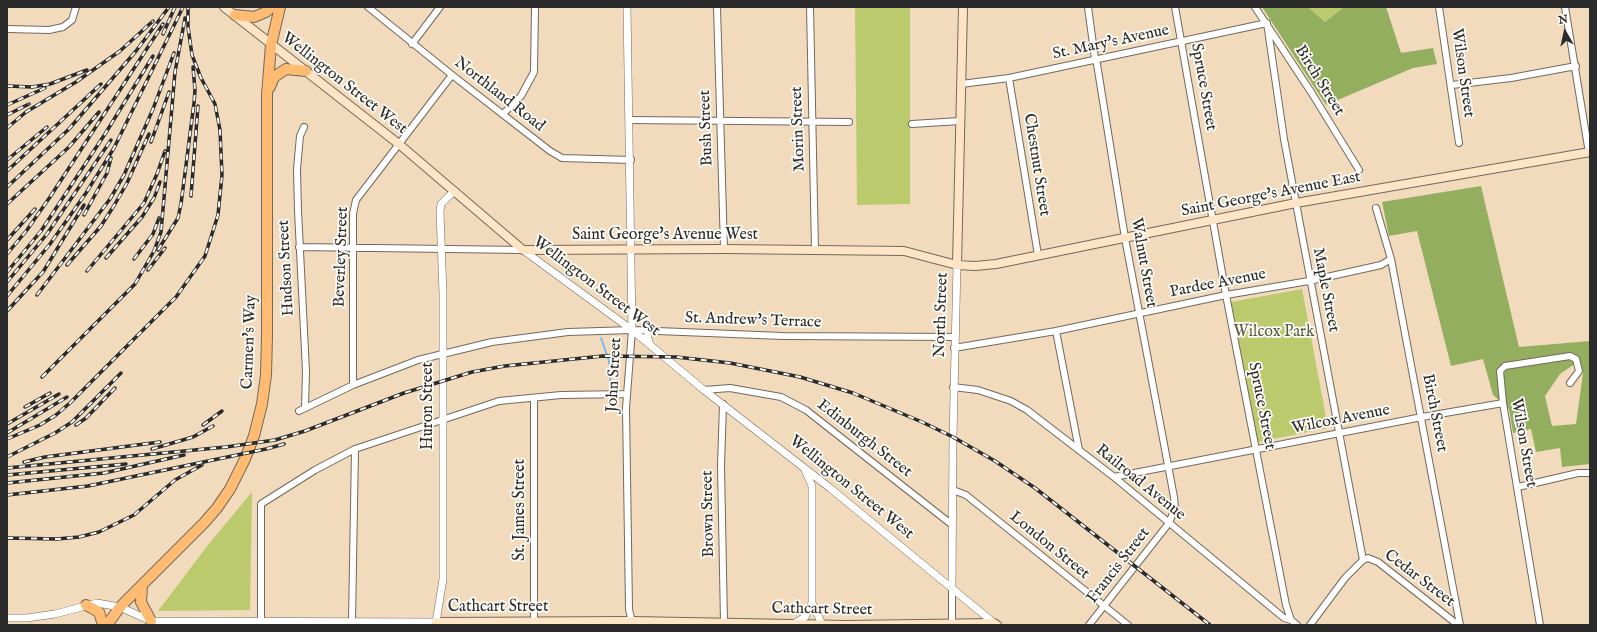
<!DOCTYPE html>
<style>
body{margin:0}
#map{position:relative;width:1597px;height:632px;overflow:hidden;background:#f2dbbc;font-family:"IM FELL English",serif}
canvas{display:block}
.frame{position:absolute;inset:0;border:8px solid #2b2b2b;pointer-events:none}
.north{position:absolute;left:1545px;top:12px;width:40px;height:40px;-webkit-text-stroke:3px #fdfcf7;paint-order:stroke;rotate:351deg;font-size:11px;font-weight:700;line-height:16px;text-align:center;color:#2b2b2b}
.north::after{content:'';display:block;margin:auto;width:14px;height:18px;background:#2b2b2b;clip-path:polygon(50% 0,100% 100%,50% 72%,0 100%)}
</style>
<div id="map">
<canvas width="1597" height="632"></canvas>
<div class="frame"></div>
<div class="north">N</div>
</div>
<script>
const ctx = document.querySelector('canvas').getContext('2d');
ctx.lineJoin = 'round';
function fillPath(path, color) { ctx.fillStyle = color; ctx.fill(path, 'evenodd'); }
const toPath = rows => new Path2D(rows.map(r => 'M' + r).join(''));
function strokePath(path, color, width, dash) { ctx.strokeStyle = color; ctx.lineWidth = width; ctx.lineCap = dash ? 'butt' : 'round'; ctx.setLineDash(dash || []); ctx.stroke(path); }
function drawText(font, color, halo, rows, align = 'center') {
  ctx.font = font + ' "IM FELL English",serif'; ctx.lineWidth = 3.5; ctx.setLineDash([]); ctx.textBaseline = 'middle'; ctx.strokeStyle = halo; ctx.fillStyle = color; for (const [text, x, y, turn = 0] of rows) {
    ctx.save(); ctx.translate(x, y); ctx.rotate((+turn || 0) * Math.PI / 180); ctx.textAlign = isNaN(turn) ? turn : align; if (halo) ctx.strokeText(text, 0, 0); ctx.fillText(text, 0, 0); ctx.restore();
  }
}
fillPath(toPath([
 [855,7,910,7,910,204,857,205],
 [1308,7,1344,7,1325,22],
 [1302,289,1328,428,1258,442,1231,302],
 [252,492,250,610,158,611,208,545]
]), '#bbca6d');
fillPath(toPath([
 [1262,7,1308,7,1325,22,1344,7,1386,7,1401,53,1433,48,1437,64,1413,68,1326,105],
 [1481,186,1519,347,1590,341,1590,464,1562,467,1560,448,1536,452,1531,429,1513,433,1509,409,1493,395,1483,359,1451,366,1417,231,1389,236,1382,202],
 [1576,363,1583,373,1576,424,1552,426,1545,396,1560,374]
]), '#94ae60');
strokePath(toPath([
 [601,338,609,361,611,390]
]), '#7abaee', 2);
const minor = toPath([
 [368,7,452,75,550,151,562,158,631,160],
 [717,7,724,249],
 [810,7,815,250],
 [1088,7,1095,59,1097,64,1125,238,1174,497,1175,508,1169,523,1089,625],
 [1175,7,1226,295,1286,605,1291,620],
 [1255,7,1311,92,1359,170],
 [1439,7,1459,143],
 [1565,7,1589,153],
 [7,29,49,30,63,27,72,20,76,7],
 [412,44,440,7],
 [1009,78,1038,255],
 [961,84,1009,78,1267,23,1284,139,1363,560],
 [1452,85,1511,78,1576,66],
 [503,114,521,96,534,72,535,7],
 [629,120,849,122],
 [912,124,960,121],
 [304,127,300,136,297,169,298,211,306,371,305,408],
 [1376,208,1391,259,1460,625],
 [299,247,523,250],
 [632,330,626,408,629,609,632,623],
 [1056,331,1079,450],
 [954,348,1056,331,1226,295,1309,281,1381,265,1391,259],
 [353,385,353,214,356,200,452,75],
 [953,387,978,390,1011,401,1027,410,1114,477,1284,618,1291,620,1297,625],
 [704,390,730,388,781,397,806,410,951,524],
 [723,404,721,466,724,623],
 [299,411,353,385,418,360,492,342,568,332,632,330,783,336,955,337],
 [1114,477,1422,417,1503,403],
 [1518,487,1578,473,1590,473],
 [953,490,966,495,1128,625],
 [1363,560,1368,558,1378,562,1458,625],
 [952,589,952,624],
 [261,620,261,504,315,470,355,449,499,401,561,395,627,394],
 [352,621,355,449],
 [534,623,534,398],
 [1310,625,1345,578,1363,560],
 [1540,625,1503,403,1500,371,1505,366,1570,356,1576,359,1579,371,1570,383]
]);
const tertiary = toPath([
 [627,7,632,330],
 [523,250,632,330,704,390,830,488,994,623,994,625],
 [650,331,647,336,650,345],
 [805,470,812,486,812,603,822,624],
 [952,589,953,437,957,265],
 [7,618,27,618,55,614,97,603,120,607,151,621,436,622,443,579,443,294,440,211,441,204,454,191],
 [793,624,805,617,812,603]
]);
const secondary = toPath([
 [224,7,400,145,523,250,724,249,904,251,957,265,975,266,996,264,1296,203,1590,152],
 [957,265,963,7],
 [435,625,436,622,632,621,846,625,994,623,997,625]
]);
const trunk = toPath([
 [235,15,254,17,266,12,272,7],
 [270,87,274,77,286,69,306,71],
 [142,586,141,602,151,621],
 [86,605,99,612,103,625],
 [107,625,120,607,204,523,217,508,230,489,245,459,254,436,262,404,266,375,267,336,267,95,271,45,280,7]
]);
strokePath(minor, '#71695e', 8);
strokePath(tertiary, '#71695e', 8);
strokePath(secondary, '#71695e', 10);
strokePath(trunk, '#71695e', 12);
strokePath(minor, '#fff', 6);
strokePath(tertiary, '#fff', 7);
strokePath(secondary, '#ffe4c6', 8);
strokePath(trunk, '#ffbb71', 10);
const rail = toPath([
 [163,34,175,7],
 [7,86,32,87,50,84,87,70],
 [7,105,45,88],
 [7,115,29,104],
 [7,128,26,112,76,82,120,51,153,21],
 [151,142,169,92],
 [7,160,47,127],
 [7,171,101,84],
 [7,187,69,129,136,51,169,7],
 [191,196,198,106],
 [7,204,69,147,99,112],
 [84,215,107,173,111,158],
 [7,240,35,209],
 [158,250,178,218,181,204,194,103,195,90,193,67],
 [7,254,27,230,50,197,163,24],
 [106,258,142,217,154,198,160,182],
 [134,259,153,234,159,218],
 [67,265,101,226,115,204,127,183,149,134],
 [148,270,165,248],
 [87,271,144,203,157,174,165,151],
 [7,272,41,231,105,134,153,56],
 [7,282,47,234,111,140],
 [37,295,110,199,124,175,153,109,174,53],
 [7,296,50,244,86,193,114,148,183,7],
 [7,311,43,272,84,205],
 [42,377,135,284,154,251,161,232,175,72,185,18],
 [25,407,50,393],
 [7,424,59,394],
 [76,425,86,418,115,388],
 [203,425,222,411],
 [7,433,67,397],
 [7,439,40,425,56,415,71,402,176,297,205,256,218,215,222,175,220,130,215,104,201,78,192,55,188,27,188,7],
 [152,449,193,437,213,426],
 [7,457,55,433,72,422,121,373],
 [24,462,45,457,160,442],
 [7,468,226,447,275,440,305,431,404,393,472,372,505,366,603,356,676,357,730,363,800,377,853,393,922,422,953,437,995,461,1035,488,1210,625],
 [7,475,126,464],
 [7,483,104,473,184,455],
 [7,495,88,486,266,449,284,444],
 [7,538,57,539,79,537,99,532,134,515,175,480,202,465]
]);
strokePath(rail, '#2b2b2b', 3.5);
strokePath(rail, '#fdfcf7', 2, [6]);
drawText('16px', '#2b2b2b', '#fdfcf7', [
 ["St. Mary's Avenue",1111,43,-12],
 ["Wilson Street",1462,73,82],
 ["Birch Street",1319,81,58],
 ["Wellington Street West",344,84,38],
 ["Spruce Street",1203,87,80],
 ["Northland Road",499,95,38],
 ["Bush Street",707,128,-92],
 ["Morin Street",799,129,-92],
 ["Chestnut Street",1036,165,81],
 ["Saint George's Avenue East",1271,195,-11],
 ["Saint George's Avenue West",665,236],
 ["Beverley Street",342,257,-88],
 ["Walnut Street",1143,263,80],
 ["Hudson Street",287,268,-93],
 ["Pardee Avenue",1218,284,-11],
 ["Wellington Street West",596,287,37],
 ["Maple Street",1325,290,79],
 ["North Street",942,315,-88],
 ["St. Andrew's Terrace",753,321,2],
 ["Carmen's Way",250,342,-88],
 ["John Street",615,375,-87],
 ["Huron Street",429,406,-90],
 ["Spruce Street",1261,406,79],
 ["Birch Street",1434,413,79],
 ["Wilcox Avenue",1341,420,-11],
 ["Edinburgh Street",864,439,38],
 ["Wilson Street",1523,443,80],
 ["Railroad Avenue",1140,483,39],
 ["Wellington Street West",851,488,39],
 ["St. James Street",521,510,-90],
 ["Brown Street",709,514,-91],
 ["London Street",1049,546,39],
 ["Francis Street",1119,566,-52],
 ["Cedar Street",1419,579,37],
 ["Cathcart Street",498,608],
 ["Cathcart Street",822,610,1]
]);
drawText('16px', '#565b3f', '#fdfcf7', [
 ["Wilcox Park",1274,333]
]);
</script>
